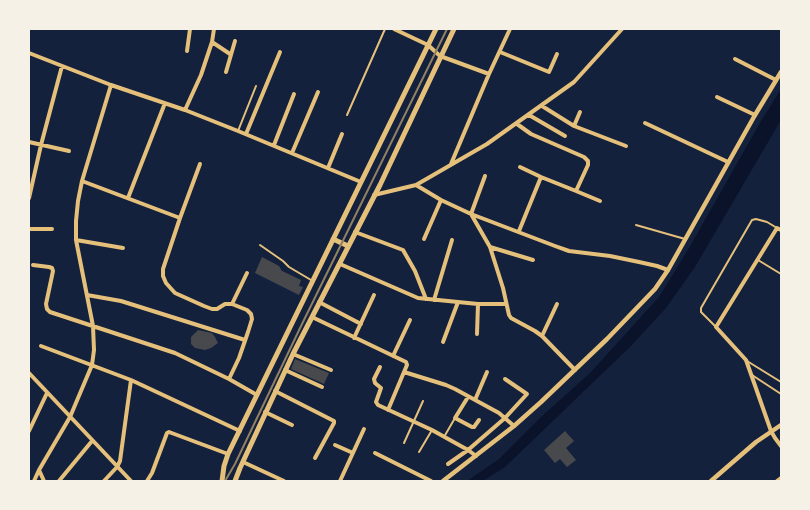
<!DOCTYPE html>
<style>
body{margin:0}
#map{position:relative;width:810px;height:510px;overflow:hidden;background:#14213d;font-family:"DejaVu Sans",sans-serif}
canvas{display:block}
.frame{position:absolute;inset:0;border:30px solid #f6f1e7;pointer-events:none}
</style>
<div id="map">
<canvas width="810" height="510"></canvas>
<div class="frame"></div>
</div>
<script>
const ctx = document.querySelector('canvas').getContext('2d');
ctx.lineJoin = 'round';
function fillPath(path, color) { ctx.fillStyle = color; ctx.fill(path, 'evenodd'); }
const toPath = rows => new Path2D(rows.map(r => 'M' + r).join(''));
function strokePath(path, color, width, dash) { ctx.strokeStyle = color; ctx.lineWidth = width; ctx.lineCap = dash ? 'butt' : 'round'; ctx.setLineDash(dash || []); ctx.stroke(path); }
fillPath(toPath([
 [781,89,781,120,695,267,666,308,629,348,505,467,483,481,467,481,499,459,542,416,590,373,659,297,689,248,761,121]
]), '#0b132b');
fillPath(toPath([
 [262,257,279,266,282,271,301,280,299,286,303,287,299,295,255,273],
 [198,330,212,333,215,337,218,343,211,348,205,350,195,348,191,344,191,337],
 [295,359,329,373,324,384,291,369],
 [565,431,574,441,566,448,576,460,567,467,560,459,555,463,544,450]
]), '#48494c');
strokePath(toPath([
 [347,115,385,29],
 [238,131,256,86],
 [636,225,685,239],
 [260,245,283,261,289,267,311,280],
 [758,260,781,274],
 [716,327,701,312,701,308,752,220,756,219,767,222,777,228],
 [747,361,781,382],
 [752,375,781,394],
 [444,437,455,418],
 [404,443,423,401],
 [419,452,432,430]
]), '#e5c07b', 2);
strokePath(toPath([
 [394,29,428,45,440,56,489,74],
 [212,42,230,54],
 [187,51,190,29],
 [500,52,549,72,557,54],
 [29,53,111,85,185,110,238,131,361,182],
 [735,59,776,80],
 [226,72,235,41],
 [717,97,755,115],
 [542,106,574,126,626,146],
 [185,110,201,75,212,42,214,29],
 [529,115,565,136],
 [645,123,728,162],
 [517,124,531,134,584,157,588,161,588,165,576,191,541,177,520,167],
 [574,126,580,112],
 [246,134,280,52],
 [29,142,69,151],
 [274,145,294,94],
 [292,153,318,92],
 [200,164,180,218,163,269,163,276,166,283,175,293,204,306,212,309,217,309,225,304,232,304,247,310,251,314,252,319,248,332,239,358,229,379],
 [451,164,489,74,510,29],
 [328,168,342,134],
 [485,176,471,214,490,247,503,288,509,315,511,318,535,331,542,336,575,370],
 [82,181,180,218],
 [416,185,441,200,471,214,555,246,569,251,610,256,639,262,657,266,668,270],
 [576,191,600,201],
 [374,195,416,185,487,144,574,82,622,29],
 [29,198,41,145,62,66],
 [128,198,165,103],
 [29,229,52,229],
 [781,230,777,228,716,327,746,360,771,431,775,438,781,446],
 [519,231,541,177],
 [355,232,403,250,415,271,426,299],
 [424,239,441,200],
 [76,240,123,248],
 [490,247,533,260],
 [340,264,418,298,478,304,506,304],
 [33,265,49,267,52,268,53,271,46,304,47,309,50,312,175,353,229,379,257,395],
 [87,295,121,301,245,340],
 [434,300,452,240],
 [319,302,361,324],
 [232,304,247,273],
 [312,317,406,362,407,365,404,372,446,385,455,389,499,413,514,426],
 [477,334,478,304],
 [542,336,557,304],
 [354,338,374,295],
 [443,342,458,302],
 [41,346,131,380,240,431],
 [293,354,331,370],
 [393,356,410,320],
 [380,367,374,379,375,383,381,388,376,402,378,405,432,430,468,450,476,456],
 [285,370,322,387],
 [29,373,131,481],
 [275,391,334,421,334,423,315,458],
 [468,397,455,418,472,427,474,427,479,420],
 [475,400,487,372],
 [388,410,404,372],
 [265,412,292,425],
 [29,431,47,393],
 [335,445,353,453],
 [375,453,431,481],
 [243,462,284,481],
 [448,464,468,450,505,418,527,394,505,379],
 [39,470,44,481],
 [34,481,39,470,70,417,92,365,94,350,93,326,76,240,76,221,78,201,82,181,111,85],
 [59,481,92,441],
 [104,481,117,467,120,461,131,380],
 [147,481,152,473,167,433,169,432,228,454],
 [340,481,364,429],
 [777,481,781,478]
]), '#e5c07b', 4);
strokePath(toPath([
 [443,481,514,426,541,402,607,339,655,289,668,270,755,115,781,72],
 [711,481,756,442,781,425]
]), '#e5c07b', 4.5);
strokePath(toPath([
 [333,239,348,246],
 [222,481,224,466,228,454,436,29],
 [235,481,240,468,293,354,380,185,454,29]
]), '#e5c07b', 5);
strokePath(toPath([
 [225,481,235,464,302,324,447,29]
]), '#918062', 2);
</script>
